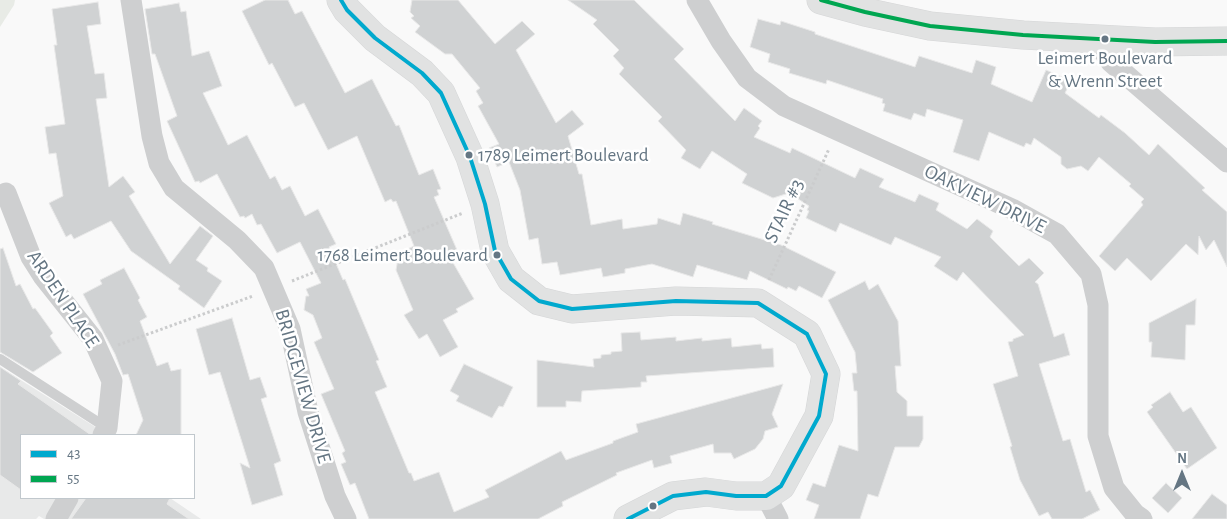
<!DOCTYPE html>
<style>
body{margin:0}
#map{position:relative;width:1227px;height:519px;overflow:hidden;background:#f9f9f9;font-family:"Alegreya Sans",sans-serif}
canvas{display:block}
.legend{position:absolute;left:20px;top:434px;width:175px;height:65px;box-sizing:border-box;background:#fff;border:1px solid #c1c8cd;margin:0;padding:6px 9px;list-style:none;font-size:15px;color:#657683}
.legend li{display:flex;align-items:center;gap:10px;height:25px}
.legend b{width:25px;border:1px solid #c1c8cd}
.north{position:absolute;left:1157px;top:449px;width:50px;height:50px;-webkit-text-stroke:4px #fff;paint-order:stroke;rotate:0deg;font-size:14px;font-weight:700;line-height:20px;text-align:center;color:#657683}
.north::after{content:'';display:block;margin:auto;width:18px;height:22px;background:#657683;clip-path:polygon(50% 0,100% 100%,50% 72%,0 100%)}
</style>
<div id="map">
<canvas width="1227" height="519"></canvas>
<ul class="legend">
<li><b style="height:6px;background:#00a9ce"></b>43</li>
<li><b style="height:6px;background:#00a651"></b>55</li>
</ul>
<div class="north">N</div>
</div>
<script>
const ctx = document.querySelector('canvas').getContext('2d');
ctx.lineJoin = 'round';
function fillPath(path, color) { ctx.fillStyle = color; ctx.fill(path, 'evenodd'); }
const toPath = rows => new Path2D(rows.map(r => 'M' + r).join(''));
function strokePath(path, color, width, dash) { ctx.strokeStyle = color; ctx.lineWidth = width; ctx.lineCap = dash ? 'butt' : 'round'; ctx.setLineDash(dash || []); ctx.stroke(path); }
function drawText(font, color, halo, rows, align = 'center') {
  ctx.font = font + ' "Alegreya Sans",sans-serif'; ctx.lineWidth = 5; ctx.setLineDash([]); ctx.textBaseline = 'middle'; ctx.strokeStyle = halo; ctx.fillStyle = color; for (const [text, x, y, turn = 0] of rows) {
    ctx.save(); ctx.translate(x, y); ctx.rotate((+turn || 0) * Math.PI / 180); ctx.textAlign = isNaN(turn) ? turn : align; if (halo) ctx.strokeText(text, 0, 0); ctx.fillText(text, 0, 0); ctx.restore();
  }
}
fillPath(toPath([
 [0,367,108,435,21,435,21,498,170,498,201,519,44,519,39,516,36,519,0,519]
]), '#e8e9e9');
fillPath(toPath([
 [0,0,15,0,14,5,0,27]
]), '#e8ebe6');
const building = toPath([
 [265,0,288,0,295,14,302,11,345,93,372,79,396,126,399,125,419,175,433,169,441,189,437,190,439,195,434,197,457,250,448,254,474,299,456,309,458,312,443,320,458,347,440,357,427,334,419,339,404,315,413,310,396,270,399,253,414,246,396,201,393,202,391,199,385,202,357,136,328,150,304,103,295,107,272,63,269,65,242,11,265,0],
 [412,0,458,0,495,44,522,21,535,34,516,50,556,123,572,110,584,124,568,136,579,174,582,174,591,225,622,219,623,229,657,224,658,218,680,225,683,213,713,222,712,224,781,245,836,272,822,298,799,286,796,291,788,287,787,289,750,271,747,280,697,265,693,277,652,264,625,269,625,273,603,277,601,268,560,275,557,262,542,264,538,238,529,240,520,190,509,162,497,167,489,148,499,144,478,106,483,103,476,91,480,88,452,54,445,54,415,32,420,26,411,18,414,16,410,12,412,0],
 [568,0,634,0,684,49,674,59,735,121,744,108,762,121,758,126,760,128,754,137,790,153,792,148,855,178,860,168,884,179,879,187,915,202,919,194,939,203,936,210,967,229,977,219,993,231,990,237,1019,266,1029,258,1044,273,1035,282,1038,284,1054,337,1064,333,1070,355,1039,364,1063,441,1070,439,1086,492,1090,490,1100,510,1082,519,1052,519,1048,512,1039,516,1020,480,1010,447,1012,446,993,384,1018,376,1008,342,1013,341,1013,339,1024,335,963,272,957,281,934,266,941,257,895,237,891,245,840,223,836,232,806,218,809,211,807,210,809,206,789,193,773,198,742,183,747,174,712,151,700,169,681,158,686,150,658,121,662,117,619,74,624,68,613,56,619,50,593,24,597,20,568,0],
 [98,2,101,24,87,26,95,74,104,73,107,98,96,99,109,187,123,176,135,192,129,196,170,264,200,226,213,236,196,260,208,268,207,271,222,281,204,308,178,289,180,286,131,251,111,221,74,239,71,234,66,237,49,203,63,196,56,153,49,154,45,127,65,124,54,45,57,45,52,9,98,2],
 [179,3,181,12,186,11,192,56,209,51,222,86,203,93,228,145,247,135,270,179,275,176,282,190,290,186,305,216,318,209,336,244,329,247,343,280,345,279,379,360,376,361,387,387,375,392,409,473,411,473,414,481,439,472,454,512,489,497,485,490,561,451,566,460,613,443,613,441,638,432,636,424,783,384,772,414,778,427,765,431,763,439,755,449,734,459,731,453,714,453,713,444,670,456,672,463,654,468,652,460,616,473,617,475,562,502,563,506,538,519,369,519,355,483,350,485,341,464,346,462,342,453,345,451,321,394,334,389,314,342,322,338,313,315,304,310,306,296,309,296,306,289,321,283,300,242,277,253,261,224,257,225,252,214,245,218,244,216,240,217,217,174,200,183,199,181,195,182,167,121,177,116,155,54,152,54,145,9,179,3],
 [758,19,780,25,781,21,815,32,815,34,915,67,919,56,972,73,976,60,996,67,991,84,1032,102,1046,70,1071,81,1065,93,1099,118,1101,115,1125,133,1149,155,1158,144,1205,188,1202,190,1227,212,1227,267,1214,240,1206,250,1199,236,1198,255,1186,244,1151,281,1127,258,1115,271,1099,256,1143,205,1141,202,1144,199,1129,186,1131,184,1099,157,1088,171,1081,166,1067,169,1061,164,1061,157,1034,138,1031,145,1026,143,1024,147,989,132,979,161,953,152,963,120,927,109,925,117,914,113,911,120,883,111,885,104,882,103,883,99,827,80,826,84,789,73,790,69,768,62,770,54,750,47,758,19],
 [3,248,16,286,20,284,33,309,35,308,53,333,50,336,62,353,33,372,0,352,0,249,3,248],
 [124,268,140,298,138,300,147,317,140,321,157,366,168,362,171,371,181,369,181,435,136,435,143,420,128,374,123,375,115,354,83,294,102,284,100,280,124,268],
 [865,281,869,290,878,284,898,321,901,366,895,366,897,392,907,401,907,416,923,416,923,439,919,447,895,447,878,497,868,494,860,519,814,519,819,505,806,500,813,483,825,487,839,445,858,451,857,391,854,391,852,373,857,373,855,352,828,300,865,281],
 [1196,299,1195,325,1186,325,1185,360,1151,357,1152,342,1149,342,1149,323,1196,299],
 [232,318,250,380,260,377,267,397,261,399,281,461,274,464,283,495,252,505,240,463,250,468,220,372,209,375,196,329,232,318],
 [640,332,641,340,676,337,676,341,702,338,702,341,731,338,732,347,761,344,762,349,773,348,774,367,646,376,647,382,641,382,641,387,582,391,581,402,566,401,566,407,537,407,537,360,594,367,593,359,601,358,601,355,611,354,611,352,622,351,621,333,640,332],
 [464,364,513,387,503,407,499,406,492,418,456,401,459,396,450,391,464,364],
 [0,367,21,381,18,384,91,435,21,435,21,490,0,475,0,367],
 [1170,392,1183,412,1191,407,1217,448,1187,469,1147,412,1153,407,1151,405,1170,392],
 [1166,483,1182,498,1168,513,1152,498,1166,483],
 [1212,494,1227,505,1227,519,1192,519,1212,494],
 [86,498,170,498,167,504,189,519,71,519,86,498]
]);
fillPath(building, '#d0d2d3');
strokePath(building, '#e8e8e8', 1);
const secondary = toPath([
 [341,0,347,10,375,38,422,73,441,93,470,157,485,204,495,251,511,279,539,301,572,309,676,301,758,303,807,334,826,374,819,416,781,486,766,496,736,496,706,492,673,496,628,519],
 [821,0,865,12,930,26,1023,35,1155,42,1227,41]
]);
strokePath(secondary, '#d5d6d7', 29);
strokePath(toPath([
 [769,280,829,149],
 [292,281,463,213],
 [118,345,253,296]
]), '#cbcccd', 3, [2.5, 2.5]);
strokePath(toPath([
 [0,359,107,428]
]), '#cecfd0', 10);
strokePath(toPath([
 [131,0,152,136,159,163,174,188,237,240,264,268,290,329,308,412,335,496,346,519],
 [697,0,721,41,747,78,784,106,1012,209,1057,234,1091,274,1098,305,1098,436,1114,488,1135,514,1142,519],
 [1096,40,1111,62,1227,162],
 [6,193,31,257,43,276,93,339,112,381,107,428,103,435],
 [766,496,778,519],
 [56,519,68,498]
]), '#cecfd0', 21);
strokePath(secondary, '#e1e2e2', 28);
strokePath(toPath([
 [341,0,347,10,375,38,422,73,441,93,470,157,485,204,495,251,511,279,539,301,572,309,676,301,758,303,807,334,826,374,819,416,781,486,766,496,736,496,706,492,673,496,628,519]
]), '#00a9ce', 4);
strokePath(toPath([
 [821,0,865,12,930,26,1023,35,1155,42,1227,41]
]), '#00a651', 4);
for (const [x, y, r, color] of [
 [1105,39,4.5,"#657683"],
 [469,155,4.5,"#657683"],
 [497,255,4.5,"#657683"],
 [653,506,4.5,"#657683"]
]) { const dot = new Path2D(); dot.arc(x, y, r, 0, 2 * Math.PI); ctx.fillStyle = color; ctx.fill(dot); strokePath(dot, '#fff', 2); }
drawText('19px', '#657683', '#fff', [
 ["Leimert Boulevard",1105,58],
 ["& Wrenn Street",1105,81],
 ["1789 Leimert Boulevard",478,155,"left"],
 ["1768 Leimert Boulevard",488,255,"right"]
]);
drawText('20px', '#657683', '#fff', [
 ["OAKVIEW DRIVE",985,199,26],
 ["STAIR #3",784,211,-65],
 ["ARDEN PLACE",63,299,56],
 ["BRIDGEVIEW DRIVE",303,386,74]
]);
</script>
